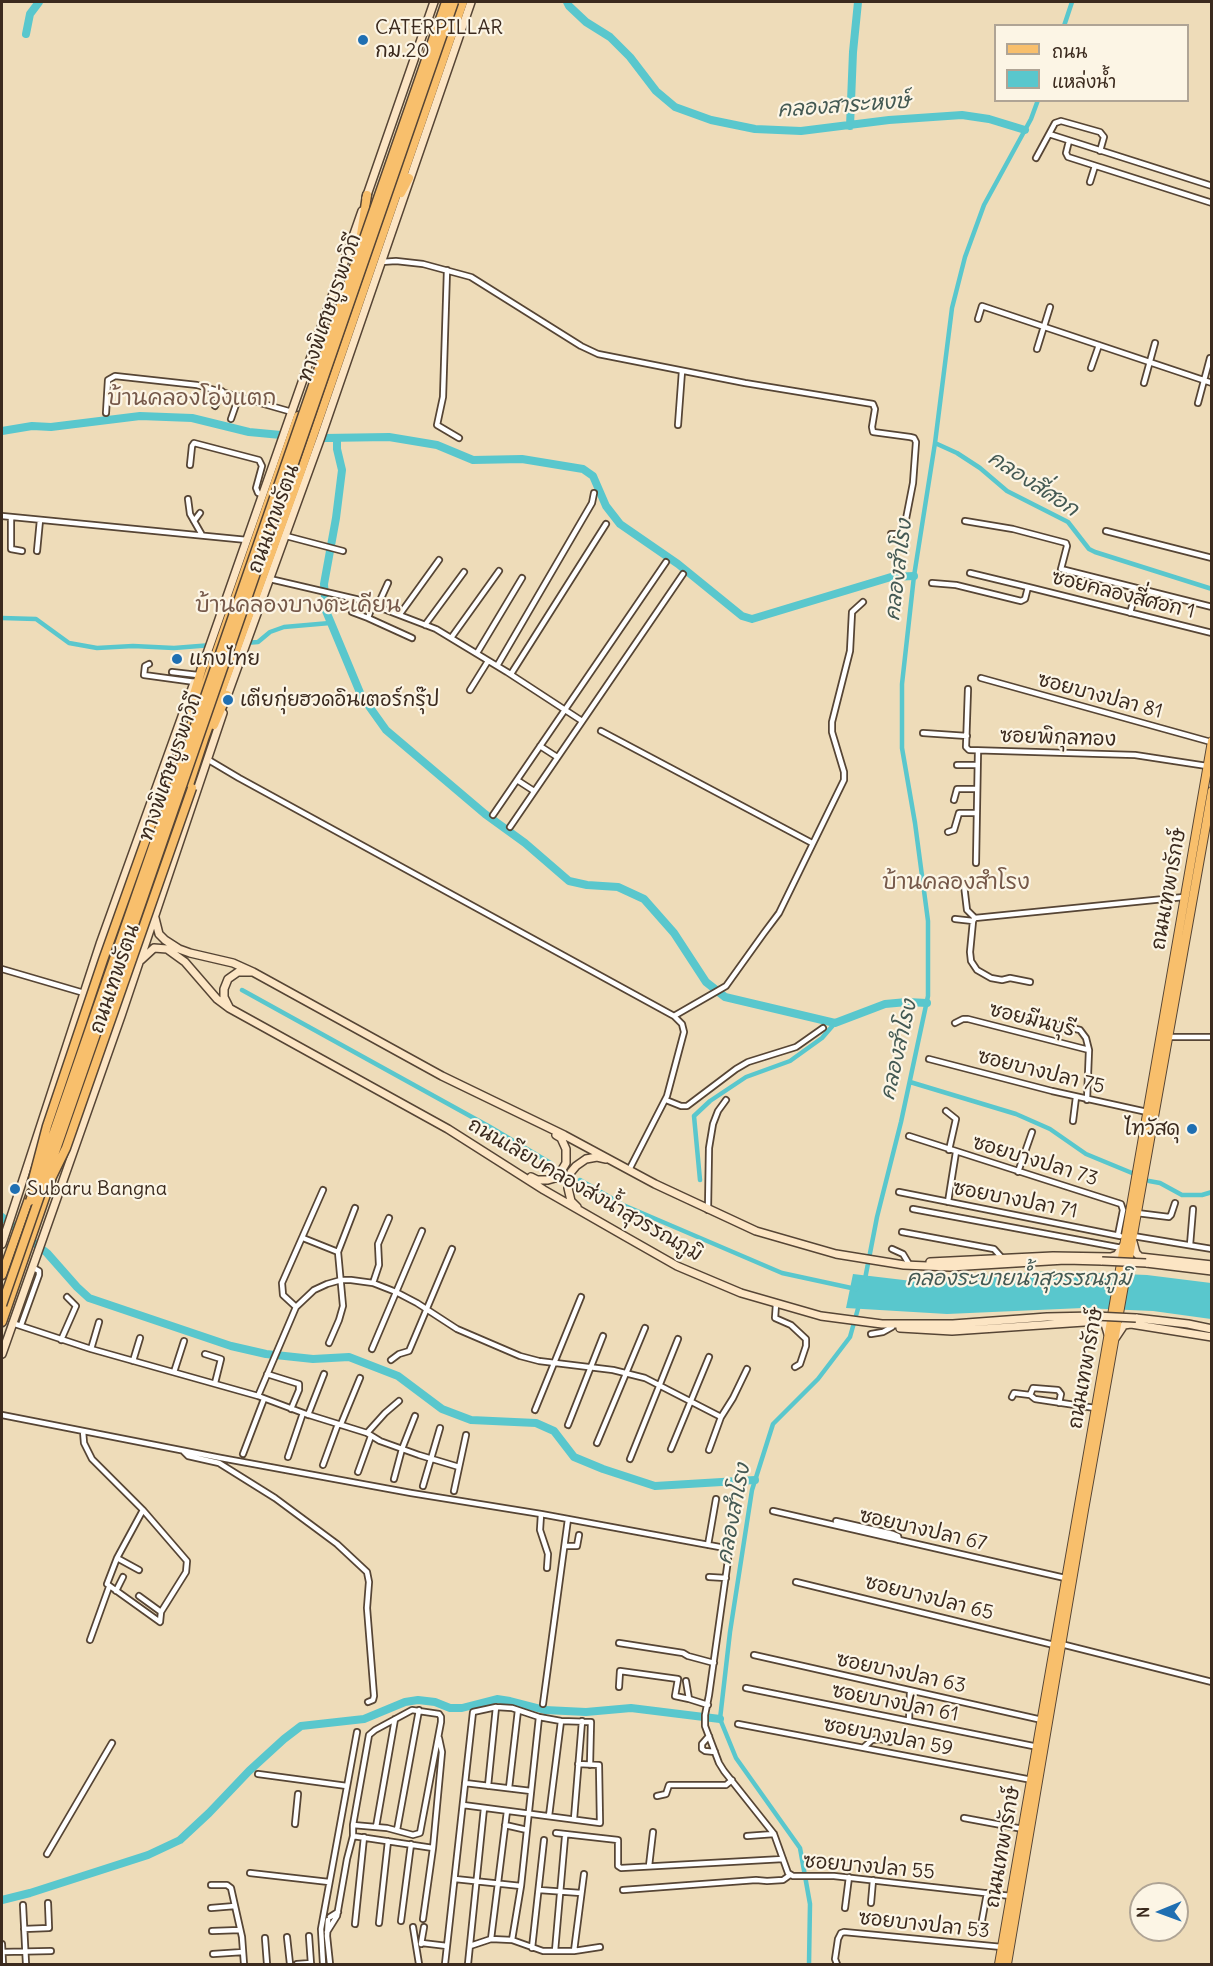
<!DOCTYPE html>
<meta charset="utf-8">
<style>
body{margin:0}
#map{position:relative;width:1213px;height:1966px;overflow:hidden;background:#eedcb9;font-family:Delius,"Playpen Sans Thai",sans-serif}
canvas{display:block}
.frame{position:absolute;inset:0;border:3px solid #3b2a1e;pointer-events:none}
.legend{position:absolute;left:994px;top:24px;width:195px;height:78px;box-sizing:border-box;background:#fcf5e5;border:2px solid #afa495;margin:0;padding:8px 10px;list-style:none;font-size:18px;color:#3b2a1e}
.legend li{display:flex;align-items:center;gap:12px;height:30px}
.legend b{width:30px;border:2px solid #afa495}
.north{position:absolute;left:1129px;top:1882px;width:60px;height:60px;box-sizing:border-box;background:#fcf5e5;border:2px solid #afa495;border-radius:50%;rotate:269deg;font-size:16px;font-weight:700;line-height:24px;text-align:center;color:#3b2a1e}
.north::after{content:'';display:block;margin:auto;width:21px;height:27px;background:#1f6fb2;clip-path:polygon(50% 0,100% 100%,50% 72%,0 100%)}
</style>
<div id="map">
<canvas width="1213" height="1966"></canvas>
<div class="frame"></div>
<ul class="legend">
<li><b style="height:8px;background:#f8bf6c"></b>ถนน</li>
<li><b style="height:16px;background:#59c7cd"></b>แหล่งน้ำ</li>
</ul>
<div class="north">N</div>
</div>
<script>
const ctx = document.querySelector('canvas').getContext('2d');
ctx.lineJoin = 'round';
function fillPath(path, color) { ctx.fillStyle = color; ctx.fill(path, 'evenodd'); }
const toPath = rows => new Path2D(rows.map(r => 'M' + r).join(''));
function strokePath(path, color, width, dash) { ctx.strokeStyle = color; ctx.lineWidth = width; ctx.lineCap = dash ? 'butt' : 'round'; ctx.setLineDash(dash || []); ctx.stroke(path); }
function drawText(font, color, halo, rows, align = 'center') {
  ctx.font = font + ' Delius,"Playpen Sans Thai",sans-serif'; ctx.lineWidth = 4.5; ctx.setLineDash([]); ctx.textBaseline = 'middle'; ctx.strokeStyle = halo; ctx.fillStyle = color; for (const [text, x, y, turn = 0] of rows) {
    ctx.save(); ctx.translate(x, y); ctx.rotate((+turn || 0) * Math.PI / 180); ctx.textAlign = isNaN(turn) ? turn : align; if (halo) ctx.strokeText(text, 0, 0); ctx.fillText(text, 0, 0); ctx.restore();
  }
}
fillPath(toPath([
 [1051,1271,1147,1275,1211,1283,1211,1319,1153,1311,1083,1308,947,1314,846,1308,853,1274,912,1281]
]), '#59c7cd');
strokePath(toPath([
 [1064,26,1072,2],
 [935,443,957,453,980,468,1007,491,1068,522,1089,549,1095,552,1212,589],
 [2,618,36,619,69,643,97,648,133,646,174,648,212,645],
 [245,643,258,642,270,632,284,627,330,623],
 [242,990,490,1127,552,1164],
 [910,1082,1016,1114,1050,1129,1086,1154,1132,1173],
 [580,1180,623,1205,782,1273,856,1289],
 [700,1180,694,1116,710,1101,746,1077,790,1061,822,1038,835,1023],
 [1149,1181,1160,1183,1182,1195,1202,1195,1212,1192],
 [865,1279,877,1217,901,1122,928,996,928,921,915,823,902,748,902,684,914,576,935,443,952,308,965,257,984,205,1031,119,1038,100],
 [809,1964,810,1904,800,1848,736,1758,720,1719,730,1632,752,1490,773,1424,818,1379,850,1337,859,1305]
]), '#59c7cd', 4.5);
strokePath(toPath([
 [567,2,569,6,586,22,610,37,630,57,656,91,675,107,711,120,755,129,801,131,889,120,962,115,989,119,1025,130],
 [26,34,30,14,39,2],
 [850,126,853,52,858,2],
 [2,431,32,426,51,427,140,416,192,418,249,432,281,435],
 [324,438,389,437,437,445,473,460,522,459,583,469,593,476,606,506,620,524,678,564,742,616,752,619,891,577,914,576],
 [337,438,337,449,342,470,336,518,324,584,326,611,361,695,386,730,485,814,525,843,569,881,587,885,618,887,644,899,674,933,706,982,725,997,835,1023,885,1004,907,1002,927,1003],
 [2,1217,47,1253,77,1287,89,1298,231,1346,266,1354,313,1359,349,1357,398,1376,442,1409,471,1420,536,1423,554,1431,574,1457,603,1469,655,1486,755,1480],
 [2,1900,30,1893,148,1855,180,1840,209,1813,249,1771,284,1739,301,1726,364,1719,405,1702,418,1700,435,1702,450,1708,462,1708,497,1699,510,1701,545,1710,586,1712,631,1708,720,1719]
]), '#59c7cd', 8);
const street = toPath([
 [1049,134,1212,186],
 [1069,141,1066,153,1068,157,1212,203],
 [1036,158,1055,123,1061,121,1100,132,1104,137,1100,151],
 [1090,182,1095,166],
 [381,262,396,261,423,264,471,277,581,346,598,354,745,383,873,404,875,409,872,427,873,432,910,437,914,438,916,442,913,483,905,524,901,534,891,534],
 [447,270,443,397,437,425,459,438],
 [978,319,982,306,1212,383],
 [1037,349,1050,307],
 [1091,368,1099,345],
 [1144,383,1155,343],
 [1198,403,1210,358],
 [215,406,222,391],
 [106,413,108,380,115,376,197,385,292,412],
 [231,419,239,396],
 [678,425,682,371],
 [190,465,192,446,194,443,259,460,262,466,256,488,258,493,263,495],
 [188,499,190,514,202,535],
 [2,516,247,540],
 [11,517,11,549,22,551],
 [194,521,200,513],
 [965,521,1013,529,1066,543,1067,546,1061,569,1212,607],
 [1106,531,1212,558],
 [286,536,343,551],
 [37,551,40,520],
 [970,573,1028,587],
 [270,579,360,600,436,629,507,672,582,721],
 [932,583,956,585,1021,601,1025,599,1028,587,1212,633],
 [373,604,368,618,412,638],
 [378,605,388,583],
 [352,612,368,618],
 [1130,613,1137,588],
 [400,614,439,560],
 [425,625,464,572],
 [451,638,499,571],
 [477,653,522,578],
 [149,664,145,666,144,675,195,682],
 [497,666,592,503,594,493],
 [172,672,198,675],
 [511,674,606,524],
 [981,678,1211,742],
 [968,689,966,747,969,750,1135,755,1207,766],
 [470,690,488,661],
 [601,731,812,843],
 [923,733,967,736],
 [540,746,557,757],
 [207,759,239,778,674,1016,726,986,764,933,779,913,844,780,844,772,832,732,832,722,850,651,852,612,863,602],
 [957,765,977,765],
 [517,780,534,791],
 [954,800,957,789,977,789],
 [493,815,666,562],
 [510,827,683,574],
 [948,832,954,830,959,813,976,813],
 [976,863,978,751],
 [956,884,964,885,967,910,975,918],
 [955,919,973,921],
 [2,969,84,993],
 [1030,982,1010,978,1002,980,991,978,977,970,971,961,970,952,973,921,975,918,1184,897],
 [1030,1018,1080,1030,1086,1038,1089,1050],
 [955,1023,963,1019,968,1019,1089,1050,1087,1100],
 [1167,1037,1212,1037],
 [929,1059,1052,1091,1147,1112],
 [666,1100,681,1106,687,1106,736,1069,748,1062,796,1047,823,1028],
 [946,1111,956,1119,949,1150],
 [1073,1121,1076,1097],
 [909,1136,1121,1204,1123,1210,1118,1235],
 [629,1170,667,1096,684,1032,682,1024,674,1016],
 [1018,1172,1032,1132],
 [899,1192,1120,1236],
 [948,1202,956,1152],
 [913,1209,1122,1248],
 [708,1210,709,1148,713,1124,718,1111,726,1100],
 [1137,1213,1169,1217,1171,1215,1175,1203],
 [902,1232,994,1249,1002,1258],
 [1133,1236,1212,1249],
 [303,1238,338,1252],
 [1190,1245,1193,1209],
 [892,1249,903,1254,909,1264],
 [373,1283,379,1265,378,1244,389,1218],
 [776,1304,775,1318,791,1325,806,1339,806,1346,800,1364,795,1367],
 [296,1307,283,1295,282,1283,323,1190],
 [12,1323,91,1349,258,1396,306,1414,367,1433,380,1441,419,1455,459,1467],
 [21,1325,39,1275,39,1271,32,1267],
 [871,1334,883,1332,892,1327],
 [61,1340,76,1306,67,1297],
 [329,1343,339,1320,343,1306,338,1252,355,1208],
 [91,1349,99,1322],
 [372,1349,422,1231],
 [205,1354,221,1359,215,1383],
 [391,1360,399,1354,409,1351,452,1249],
 [133,1361,140,1338],
 [174,1372,184,1341],
 [267,1374,299,1384,299,1390,291,1409],
 [1030,1395,1033,1388,1058,1390,1061,1394,1059,1403],
 [258,1396,296,1307,314,1290,327,1284,341,1280,351,1280,373,1283,396,1292,417,1303,457,1329,520,1356,539,1361,613,1370,645,1378,721,1417],
 [1012,1397,1014,1393,1030,1395,1035,1399,1095,1408],
 [535,1410,581,1297],
 [2,1415,221,1458,411,1493,541,1514,725,1548,728,1554,728,1560,709,1695,705,1715,705,1726,719,1763,724,1771,774,1834,788,1873,793,1876,834,1876,1011,1896],
 [308,1415,324,1374],
 [341,1424,360,1378],
 [568,1425,603,1336],
 [83,1431,84,1443,92,1459,143,1510,187,1561,186,1572,161,1612,139,1596],
 [367,1433,385,1413,399,1401],
 [597,1443,645,1328],
 [671,1449,709,1357],
 [709,1450,721,1417,733,1398,747,1369],
 [183,1451,188,1456,219,1463,275,1498,337,1544,367,1572,369,1582,367,1608,374,1696,373,1700,368,1702],
 [243,1454,264,1399],
 [288,1457,303,1413],
 [630,1459,678,1339],
 [323,1465,338,1424],
 [358,1472,371,1436],
 [394,1479,402,1449,415,1416],
 [423,1486,440,1428],
 [454,1491,466,1435],
 [143,1510,117,1558,107,1584,160,1622,161,1612],
 [773,1511,1065,1578],
 [541,1514,540,1530,548,1554,547,1568],
 [836,1521,893,1534,898,1536,899,1540],
 [708,1545,716,1499],
 [565,1546,577,1546,579,1535],
 [117,1558,139,1570],
 [709,1577,726,1578],
 [796,1582,1054,1645],
 [116,1591,123,1577],
 [90,1640,109,1587],
 [619,1643,683,1653,688,1656,714,1663],
 [1061,1644,1212,1682],
 [754,1655,1042,1720],
 [686,1681,689,1699,708,1705],
 [619,1687,620,1671,678,1679,675,1696,689,1699],
 [746,1688,1038,1747],
 [543,1704,568,1519],
 [909,1721,910,1691],
 [738,1724,1032,1780],
 [709,1736,702,1744,702,1749,705,1751,715,1752],
 [864,1747,872,1740,881,1739,890,1742],
 [258,1774,347,1786],
 [465,1783,531,1791],
 [488,1786,496,1707],
 [509,1788,518,1710],
 [657,1796,666,1794,669,1785,726,1785,732,1780],
 [463,1805,600,1823,599,1765,578,1764],
 [549,1816,561,1721],
 [964,1818,1023,1829],
 [574,1819,582,1721],
 [295,1824,298,1794],
 [505,1825,527,1830],
 [376,1827,395,1719],
 [397,1830,419,1710],
 [556,1833,618,1840,618,1866,621,1868,783,1859],
 [353,1836,433,1848],
 [747,1836,774,1834],
 [47,1854,112,1743],
 [649,1866,653,1832],
 [250,1873,329,1882],
 [455,1879,521,1886,539,1717],
 [211,1885,227,1885,231,1888,242,1937,244,1964],
 [539,1890,581,1893],
 [623,1890,756,1880,767,1881,783,1880,790,1875],
 [871,1903,873,1880],
 [23,1905,26,1964],
 [211,1908,235,1906],
 [845,1908,849,1877],
 [330,1917,338,1912],
 [423,1919,433,1848,442,1752,439,1738],
 [328,1920,327,1936,330,1964],
 [401,1921,411,1844],
 [379,1923,388,1841],
 [355,1924,364,1837],
 [413,1927,419,1964],
 [24,1929,49,1928,48,1903],
 [212,1931,240,1930],
 [980,1931,987,1893],
 [327,1932,337,1916,347,1859,353,1836,353,1825,369,1735,375,1730,412,1710,439,1714,441,1717,441,1722,420,1833,413,1835,387,1828,353,1825],
 [309,1936,311,1964],
 [287,1937,290,1964],
 [265,1938,267,1964],
 [491,1939,507,1811],
 [512,1940,521,1886],
 [422,1943,447,1946],
 [2,1944,3,1964],
 [421,1944,424,1927],
 [470,1946,491,1939,512,1940,543,1951,574,1951,600,1947],
 [532,1948,544,1840],
 [555,1951,565,1837],
 [574,1951,584,1874],
 [2,1952,51,1951],
 [213,1954,243,1952],
 [297,1964,311,1963],
 [323,1964,321,1929,357,1732],
 [445,1964,473,1712,496,1707,512,1708,539,1717,561,1721,591,1722,590,1765],
 [468,1964,484,1808],
 [837,1964,835,1959,838,1939,841,1933,844,1932,1002,1947]
]);
const secondary = toPath([
 [366,198,434,2],
 [203,665,362,211],
 [226,699,321,437,471,2],
 [155,918,159,934,165,940,179,949,190,953,233,963,253,972,442,1076,564,1135,655,1184,756,1231,836,1254,904,1265,950,1267,1065,1260,1102,1261],
 [141,960,154,948,167,949,185,962,217,999,229,1008,448,1129,544,1190,626,1237,677,1266,741,1293,821,1316,882,1324,953,1324,1047,1317,1095,1316],
 [229,1007,224,997,224,989,228,979,238,972,251,972],
 [531,1177,537,1180,548,1180,555,1178,563,1168,566,1163,566,1149,561,1138,556,1135],
 [577,1207,571,1201,568,1188,568,1180,571,1172,576,1166,586,1159,597,1157,606,1159],
 [1133,1242,1136,1253,1140,1257,1212,1265],
 [2,1244,100,944,194,683],
 [930,1262,1053,1256,1111,1257,1117,1255,1123,1246],
 [1146,1263,1212,1271],
 [1136,1318,1188,1324,1212,1329],
 [900,1328,952,1331,1099,1321,1105,1324,1108,1334],
 [1116,1337,1124,1325,1131,1324,1212,1337],
 [2,1354,121,1016,223,713]
]);
const primary = toPath([
 [999,1964,1212,741],
 [1007,1964,1084,1510,1212,791]
]);
const highway = toPath([
 [401,193,409,178],
 [360,241,367,195],
 [189,711,204,661],
 [214,725,227,695],
 [185,797,204,739,299,477,463,2],
 [166,798,298,416],
 [2,1275,31,1193],
 [2,1322,51,1180]
]);
strokePath(street, '#564535', 8);
strokePath(secondary, '#564535', 10);
strokePath(primary, '#564535', 10);
strokePath(highway, '#564535', 11);
strokePath(street, '#fff', 4.5);
strokePath(secondary, '#fce5c4', 7);
strokePath(primary, '#f8bf6c', 8);
strokePath(highway, '#f8bf6c', 8);
const secondaryBridge = toPath([
 [1102,1261,1146,1263],
 [1095,1316,1136,1318]
]);
const highwayBridge = toPath([
 [32,1183,47,1126,103,960,167,780],
 [48,1185,66,1148,192,788],
 [30,1201,446,2],
 [2,1305,454,2]
]);
strokePath(secondaryBridge, '#564535', 10, []);
strokePath(highwayBridge, '#564535', 11, []);
strokePath(secondaryBridge, '#fce5c4', 7);
strokePath(highwayBridge, '#f8bf6c', 8);
for (const [x, y, r, color] of [
 [363,40,6,"#1f6fb2"],
 [177,659,6,"#1f6fb2"],
 [228,700,6,"#1f6fb2"],
 [1192,1129,6,"#1f6fb2"],
 [15,1189,6,"#1f6fb2"]
]) { const dot = new Path2D(); dot.arc(x, y, r, 0, 2 * Math.PI); ctx.fillStyle = color; ctx.fill(dot); strokePath(dot, '#fcf5e5', 2); }
drawText('20px', '#3b2a1e', '#fcf5e5', [
 ["CATERPILLAR",375,28],
 ["กม.20",375,51],
 ["แกงไทย",189,659],
 ["เตียกุ่ยฮวดอินเตอร์กรุ๊ป",240,700],
 ["ไทวัสดุ",1180,1129,"right"],
 ["Subaru Bangna",27,1189]
], 'left');
drawText('20px', '#3b2a1e', '#fcf5e5', [
 ["ทางพิเศษบูรพาวิถี",330,308,-71],
 ["ถนนเทพรัตน",274,519,-70],
 ["ซอยคลองสี่ศอก 1",1123,595,14],
 ["ซอยบางปลา 81",1100,696,15],
 ["ซอยพิกุลทอง",1058,738,2],
 ["ทางพิเศษบูรพาวิถี",171,767,-71],
 ["ถนนเทพารักษ์",1169,889,-80],
 ["ถนนเทพรัตน",115,979,-71],
 ["ซอยมีนบุรี",1032,1020,14],
 ["ซอยบางปลา 75",1041,1072,14],
 ["ซอยบางปลา 73",1035,1161,17],
 ["ถนนเลียบคลองส่งน้ำสุวรรณภูมิ",585,1190,30],
 ["ซอยบางปลา 71",1015,1200,11],
 ["ถนนเทพารักษ์",1086,1368,-80],
 ["ซอยบางปลา 67",923,1530,13],
 ["ซอยบางปลา 65",929,1598,14],
 ["ซอยบางปลา 63",901,1673,12],
 ["ซอยบางปลา 61",895,1703,11],
 ["ซอยบางปลา 59",888,1737,11],
 ["ถนนเทพารักษ์",1003,1847,-80],
 ["ซอยบางปลา 55",869,1867,5],
 ["ซอยบางปลา 53",924,1925,6]
]);
drawText('italic 21px', '#445953', '#fcf5e5', [
 ["คลองสาระหงษ์",844,106,-4],
 ["คลองสี่ศอก",1033,484,33],
 ["คลองสำโรง",899,570,-83],
 ["คลองสำโรง",899,1050,-77],
 ["คลองระบายน้ำสุวรรณภูมิ",1019,1279],
 ["คลองสำโรง",734,1514,-79]
]);
drawText('22px', '#76594a', '#fcf5e5', [
 ["บ้านคลองโอ่งแตก",192,399],
 ["บ้านคลองบางตะเคียน",298,606],
 ["บ้านคลองสำโรง",956,883]
]);
</script>
